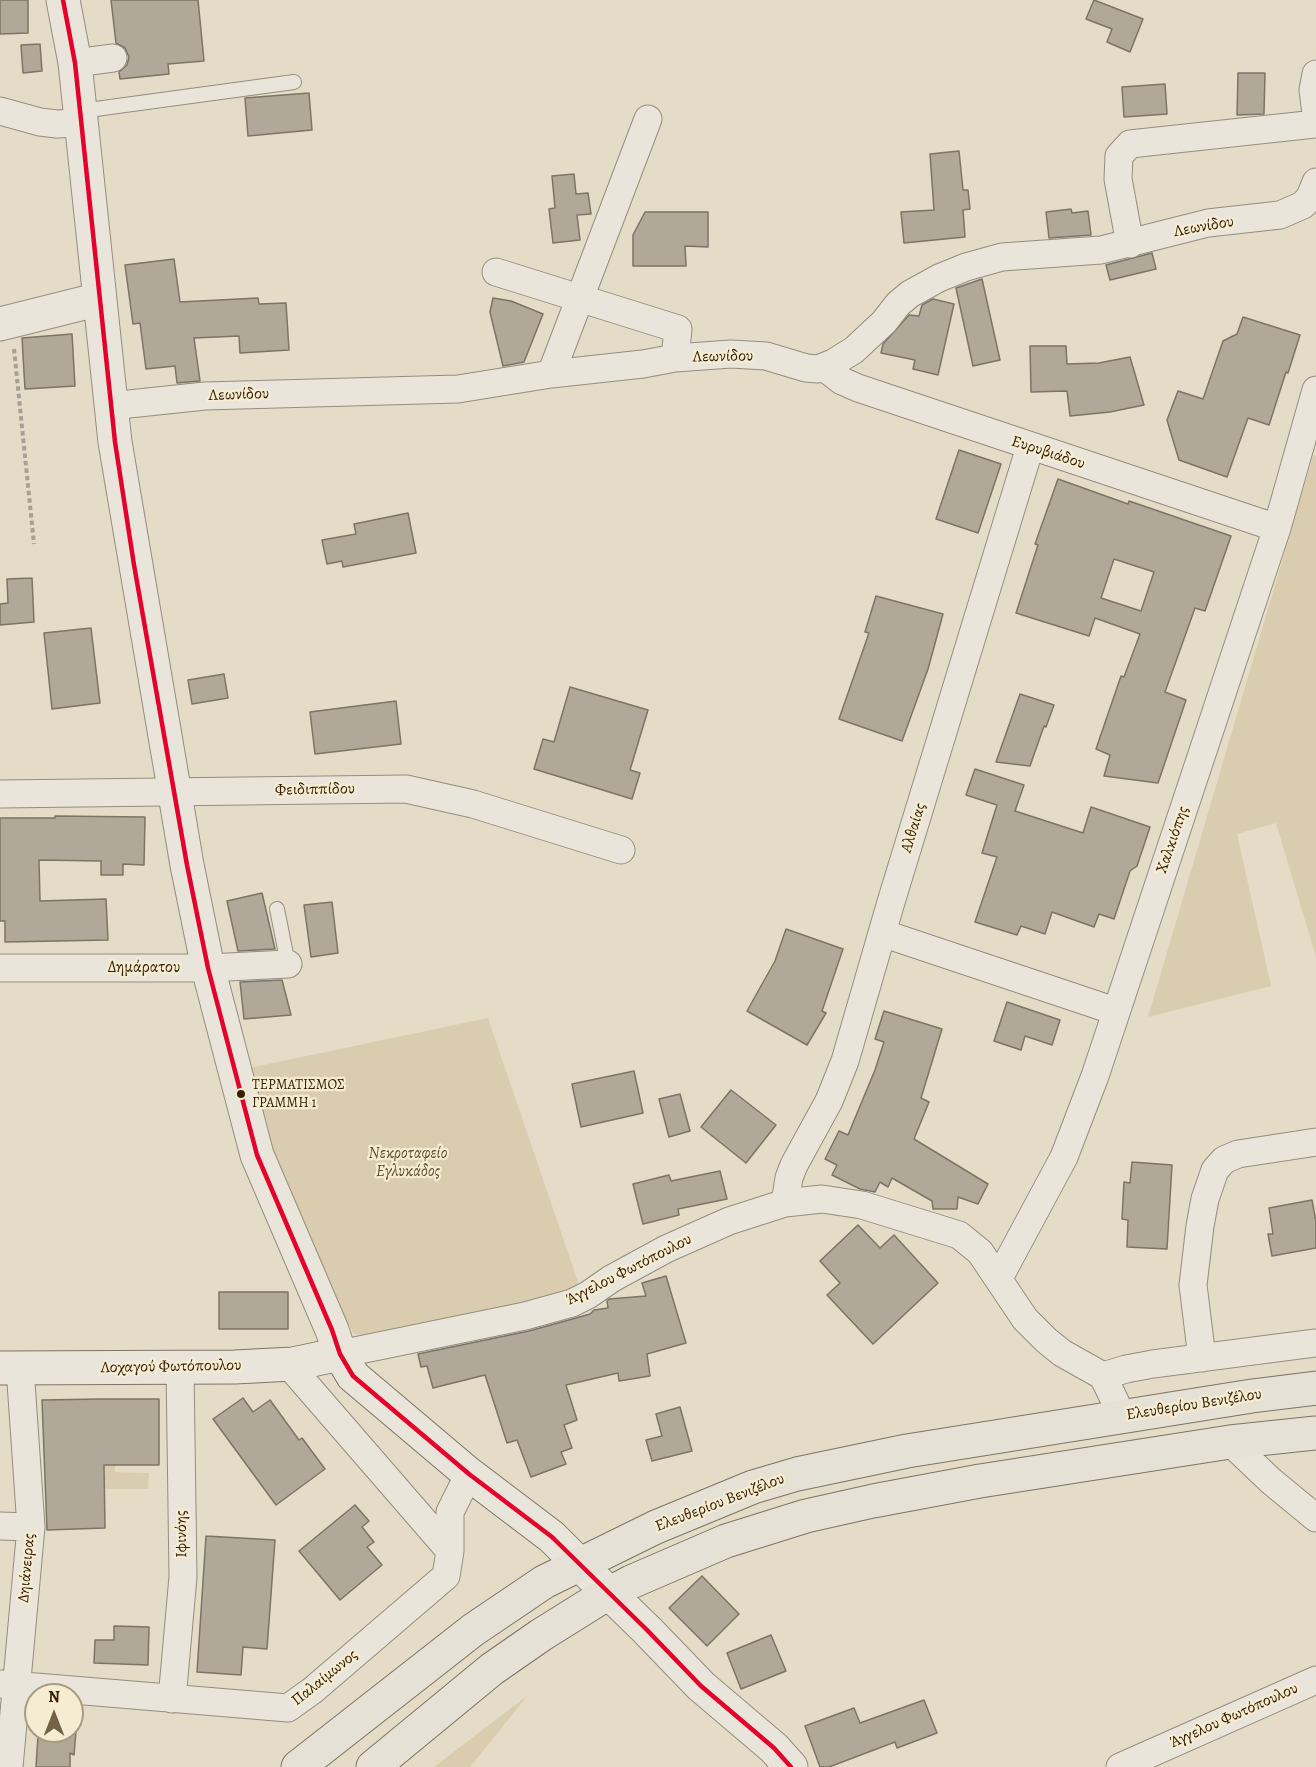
<!DOCTYPE html>
<meta charset="utf-8">
<style>
body{margin:0}
#map{position:relative;width:1316px;height:1767px;overflow:hidden;background:#e4dcc7;font-family:Alegreya,serif}
canvas{display:block}
.north{position:absolute;left:24px;top:1683px;width:60px;height:60px;box-sizing:border-box;background:#f5ecd3;border:2px solid #a99b7f;border-radius:50%;rotate:0deg;font-size:16px;font-weight:700;line-height:24px;text-align:center;color:#372102}
.north::after{content:'';display:block;margin:auto;width:21px;height:27px;background:#746247;clip-path:polygon(50% 0,100% 100%,50% 72%,0 100%)}
</style>
<div id="map">
<canvas width="1316" height="1767"></canvas>
<div class="north">N</div>
</div>
<script>
const ctx = document.querySelector('canvas').getContext('2d');
ctx.lineJoin = 'round';
function fillPath(path, color) { ctx.fillStyle = color; ctx.fill(path, 'evenodd'); }
const toPath = rows => new Path2D(rows.map(r => 'M' + r).join(''));
function strokePath(path, color, width, dash) { ctx.strokeStyle = color; ctx.lineWidth = width; ctx.lineCap = dash ? 'butt' : 'round'; ctx.setLineDash(dash || []); ctx.stroke(path); }
function drawText(font, color, halo, rows, align = 'center') {
  ctx.font = font + ' Alegreya,serif'; ctx.lineWidth = 4.5; ctx.setLineDash([]); ctx.textBaseline = 'middle'; ctx.strokeStyle = halo; ctx.fillStyle = color; for (const [text, x, y, turn = 0] of rows) {
    ctx.save(); ctx.translate(x, y); ctx.rotate((+turn || 0) * Math.PI / 180); ctx.textAlign = isNaN(turn) ? turn : align; if (halo) ctx.strokeText(text, 0, 0); ctx.fillText(text, 0, 0); ctx.restore();
  }
}
fillPath(toPath([
 [1316,455,1316,957,1276,823,1237,834,1271,986,1148,1017,1313,456],
 [488,1018,579,1285,544,1301,373,1336,354,1334,321,1276,271,1151,249,1068],
 [105,1449,115,1449,115,1472,149,1473,148,1489,104,1489],
 [528,1695,470,1767,434,1767]
]), '#dacdaf');
const building = toPath([
 [0,0,28,0,28,33,0,34,0,0],
 [111,0,198,0,204,61,168,64,169,74,120,79,119,72,127,65,129,57,125,48,116,43,111,0],
 [1094,0,1143,19,1130,52,1107,42,1112,29,1086,19,1094,0],
 [40,44,42,71,23,73,21,45,40,44],
 [1238,73,1265,73,1264,114,1237,115,1238,73],
 [1165,84,1167,114,1124,117,1122,87,1165,84],
 [309,93,312,130,248,136,245,98,309,93],
 [959,151,963,190,968,190,970,209,963,210,965,237,904,243,901,212,934,210,930,154,959,151],
 [574,174,576,194,588,193,591,214,577,215,580,240,553,243,549,209,555,208,552,176,574,174],
 [1071,209,1072,213,1088,211,1091,235,1049,238,1046,212,1071,209],
 [645,212,708,212,708,247,685,246,686,266,633,266,633,235,645,212],
 [1152,253,1156,269,1110,280,1106,265,1152,253],
 [174,259,180,302,258,298,259,304,286,303,289,350,240,353,239,336,194,338,200,381,177,383,175,366,146,369,140,323,133,324,125,265,174,259],
 [982,279,1000,360,973,366,956,288,982,279],
 [493,298,511,301,543,314,524,362,503,366,490,312,493,298],
 [933,299,954,304,938,375,913,369,915,360,881,353,883,344,909,315,919,316,922,305,933,299],
 [1243,317,1300,335,1288,373,1286,372,1269,425,1248,418,1227,477,1179,460,1167,420,1178,391,1203,399,1223,341,1237,334,1243,317],
 [72,334,75,386,25,389,22,338,72,334],
 [1030,346,1066,346,1067,364,1099,363,1130,357,1144,405,1110,412,1070,416,1067,391,1031,392,1030,346],
 [959,450,1001,464,978,533,936,519,959,450],
 [1058,479,1128,504,1129,501,1231,536,1205,611,1195,608,1165,692,1186,700,1158,783,1104,776,1110,755,1096,749,1121,676,1124,677,1140,634,1095,618,1089,636,1016,613,1038,545,1035,544,1058,479],
 [1114,559,1154,572,1141,611,1101,598,1114,559],
 [408,513,416,553,343,567,342,561,327,564,322,540,356,534,354,524,408,513],
 [32,578,34,622,0,625,0,604,8,603,7,579,32,578],
 [876,596,943,614,928,669,902,741,839,719,869,633,865,632,876,596],
 [91,628,100,703,52,709,44,633,91,628],
 [224,674,228,698,192,704,188,680,224,674],
 [570,687,648,710,630,770,640,773,632,799,534,769,543,739,554,742,570,687],
 [1020,694,1054,705,1046,727,1044,726,1030,766,996,762,1020,694],
 [396,701,401,744,315,754,310,712,396,701],
 [975,769,1024,785,1015,811,1083,833,1091,807,1150,827,1137,866,1130,871,1114,919,1099,914,1094,927,1052,912,1045,934,1021,926,1017,935,975,922,997,857,982,853,997,805,966,795,975,769],
 [55,816,145,817,144,865,123,864,123,875,101,875,101,861,39,860,40,901,106,899,108,940,5,942,5,921,0,921,0,818,55,818,55,816],
 [262,893,275,949,238,951,227,901,262,893],
 [332,902,338,953,311,957,304,905,332,902],
 [786,929,843,949,822,1011,826,1013,807,1045,747,1011,775,961,786,929],
 [282,980,291,1015,244,1019,240,982,282,980],
 [1007,1002,1060,1020,1052,1045,1025,1036,1021,1050,994,1041,1007,1002],
 [884,1011,942,1029,921,1098,929,1102,914,1139,988,1184,978,1204,958,1197,957,1209,933,1209,932,1201,892,1178,888,1187,880,1182,875,1192,860,1189,832,1175,837,1165,825,1159,839,1131,848,1135,875,1070,884,1042,875,1039,884,1011],
 [634,1071,643,1113,581,1127,572,1084,634,1071],
 [731,1090,776,1125,746,1163,701,1127,731,1090],
 [680,1094,690,1131,669,1137,659,1099,680,1094],
 [1132,1162,1172,1165,1167,1249,1127,1247,1128,1220,1122,1219,1124,1182,1130,1183,1132,1162],
 [720,1171,727,1199,678,1209,679,1215,643,1224,633,1184,669,1175,671,1181,720,1171],
 [1312,1200,1316,1222,1316,1248,1272,1256,1268,1234,1273,1234,1269,1208,1312,1200],
 [858,1225,880,1248,894,1235,938,1283,873,1344,827,1295,840,1283,820,1261,858,1225],
 [666,1276,686,1343,647,1354,650,1376,619,1381,618,1373,566,1385,577,1420,564,1425,572,1448,561,1452,566,1464,531,1477,517,1440,507,1443,485,1375,433,1388,427,1366,421,1367,418,1354,529,1331,576,1318,590,1314,594,1310,608,1308,607,1301,609,1299,646,1296,642,1283,666,1276],
 [219,1292,288,1292,288,1329,219,1329,219,1292],
 [243,1398,253,1412,270,1400,299,1440,302,1438,325,1469,276,1505,213,1419,243,1398],
 [101,1399,159,1399,159,1465,104,1465,105,1528,47,1530,42,1400,101,1399],
 [680,1407,692,1451,652,1461,646,1440,662,1436,656,1414,680,1407],
 [355,1505,369,1521,362,1527,374,1542,367,1547,382,1565,340,1600,299,1551,355,1505],
 [206,1536,275,1540,267,1649,243,1647,241,1675,197,1672,206,1536],
 [702,1576,739,1614,707,1646,669,1608,702,1576],
 [114,1626,149,1627,148,1665,94,1663,95,1640,114,1640,114,1626],
 [771,1635,786,1671,741,1689,727,1653,771,1635],
 [924,1700,937,1733,897,1748,895,1742,829,1767,820,1767,805,1726,854,1708,860,1723,924,1700],
 [47,1731,76,1731,74,1755,70,1753,70,1767,36,1767,38,1736,47,1731]
]);
fillPath(building, '#b0a999');
strokePath(building, '#7c7464', 1.5);
const service = toPath([
 [81,111,294,82],
 [277,909,288,964]
]);
const minor = toPath([
 [75,63,113,58],
 [1316,74,1313,90,1316,114],
 [0,111,40,122,57,124,82,123],
 [1130,244,1118,179,1119,156,1130,144,1316,124],
 [496,272,678,329,675,358],
 [824,367,842,381,858,388,1277,528],
 [551,374,648,119],
 [110,406,205,396,458,389,551,374,643,364,675,358,731,354,766,356,806,368,818,369,833,363,854,350,884,322,898,304,910,294,939,278,966,267,1002,257,1101,250,1208,223,1280,215,1303,205,1310,197,1316,182],
 [0,794,406,789,473,804,621,850],
 [882,933,1115,1011],
 [0,968,208,968,288,964],
 [785,1203,789,1178,794,1165,829,1101,845,1061,891,902,1030,447],
 [999,1278,1064,1157,1095,1076,1277,528,1316,390],
 [340,1354,525,1316,572,1303,588,1295,611,1279,666,1249,729,1221,785,1203,822,1199,862,1205,959,1235,980,1252,1025,1319,1046,1340,1062,1353,1103,1376],
 [1202,1358,1193,1285,1200,1226,1205,1199,1215,1170,1224,1160,1238,1154,1316,1142],
 [288,1364,450,1551],
 [1103,1376,1126,1369,1153,1364,1316,1343],
 [1103,1376,1122,1416],
 [1230,1442,1271,1481,1316,1518],
 [0,1526,31,1527],
 [0,1684,288,1708,313,1690,446,1576,450,1551,450,1512,469,1474],
 [172,1699,183,1577,180,1368],
 [9,1767,31,1527,20,1368],
 [1120,1767,1316,1680]
]);
const tertiary = toPath([
 [63,0,75,63,115,442,187,865,208,968,257,1155,332,1330,340,1354],
 [0,324,100,299],
 [579,1564,647,1630,701,1686,774,1748,791,1767]
]);
const secondary = toPath([
 [0,1368,235,1367,293,1364,340,1354,353,1376,469,1474,552,1537,579,1564]
]);
const primary = toPath([
 [298,1767,473,1630,544,1582,656,1527,753,1487,797,1474,907,1451,1252,1396,1316,1388],
 [373,1767,492,1669,541,1635,597,1600,631,1582,726,1541,806,1516,873,1501,980,1481,1230,1442,1316,1433]
]);
strokePath(service, '#958d7d', 16);
strokePath(minor, '#958d7d', 29);
strokePath(tertiary, '#958d7d', 35);
strokePath(secondary, '#7c7464', 35);
strokePath(primary, '#7c7464', 35);
strokePath(toPath([
 [14,349,34,544]
]), '#a6a096', 4, [4.5, 3]);
strokePath(service, '#e9e5db', 14);
strokePath(minor, '#e9e5db', 27);
strokePath(tertiary, '#e9e5db', 33);
strokePath(secondary, '#e9e5db', 33);
strokePath(primary, '#e5e1d5', 33);
strokePath(toPath([
 [63,0,75,63,115,442,134,565,187,865,208,968,257,1155,332,1330,340,1354,353,1376,469,1474,552,1537,647,1630,701,1686,774,1748,791,1767]
]), '#e4002b', 4.5);
for (const [x, y, r, color] of [
 [241,1094,5,"#372102"]
]) { const dot = new Path2D(); dot.arc(x, y, r, 0, 2 * Math.PI); ctx.fillStyle = color; ctx.fill(dot); strokePath(dot, '#f5ecd3', 2); }
drawText('14px', '#372102', '#f5ecd3', [
 ["ΤΕΡΜΑΤΙΣΜΟΣ",252,1086],
 ["ΓΡΑΜΜΗ 1",252,1104]
], 'left');
drawText('16px', '#372102', '#f5ecd3', [
 ["Λεωνίδου",1204,227,-10],
 ["Λεωνίδου",723,357,-1],
 ["Λεωνίδου",239,395,-2],
 ["Ευρυβιάδου",1048,453,18],
 ["Φειδιππίδου",315,790,-1],
 ["Αλθαίας",914,828,-73],
 ["Χαλκιόπης",1173,840,-71],
 ["Δημάρατου",144,968],
 ["Άγγελου Φωτόπουλου",629,1270,-27],
 ["Λοχαγού Φωτόπουλου",171,1367,-1],
 ["Ελευθερίου Βενιζέλου",1194,1405,-9],
 ["Ελευθερίου Βενιζέλου",720,1503,-21],
 ["Ιφινόης",182,1534,-91],
 ["Δηιάνειρας",27,1568,-85],
 ["Παλαίμωνος",325,1678,-39],
 ["Άγγελου Φωτόπουλου",1234,1716,-24]
]);
drawText('italic 16px', '#5e4928', '#f5ecd3', [
 ["Νεκροταφείο",408,1154],
 ["Εγλυκάδος",408,1172]
]);
</script>
